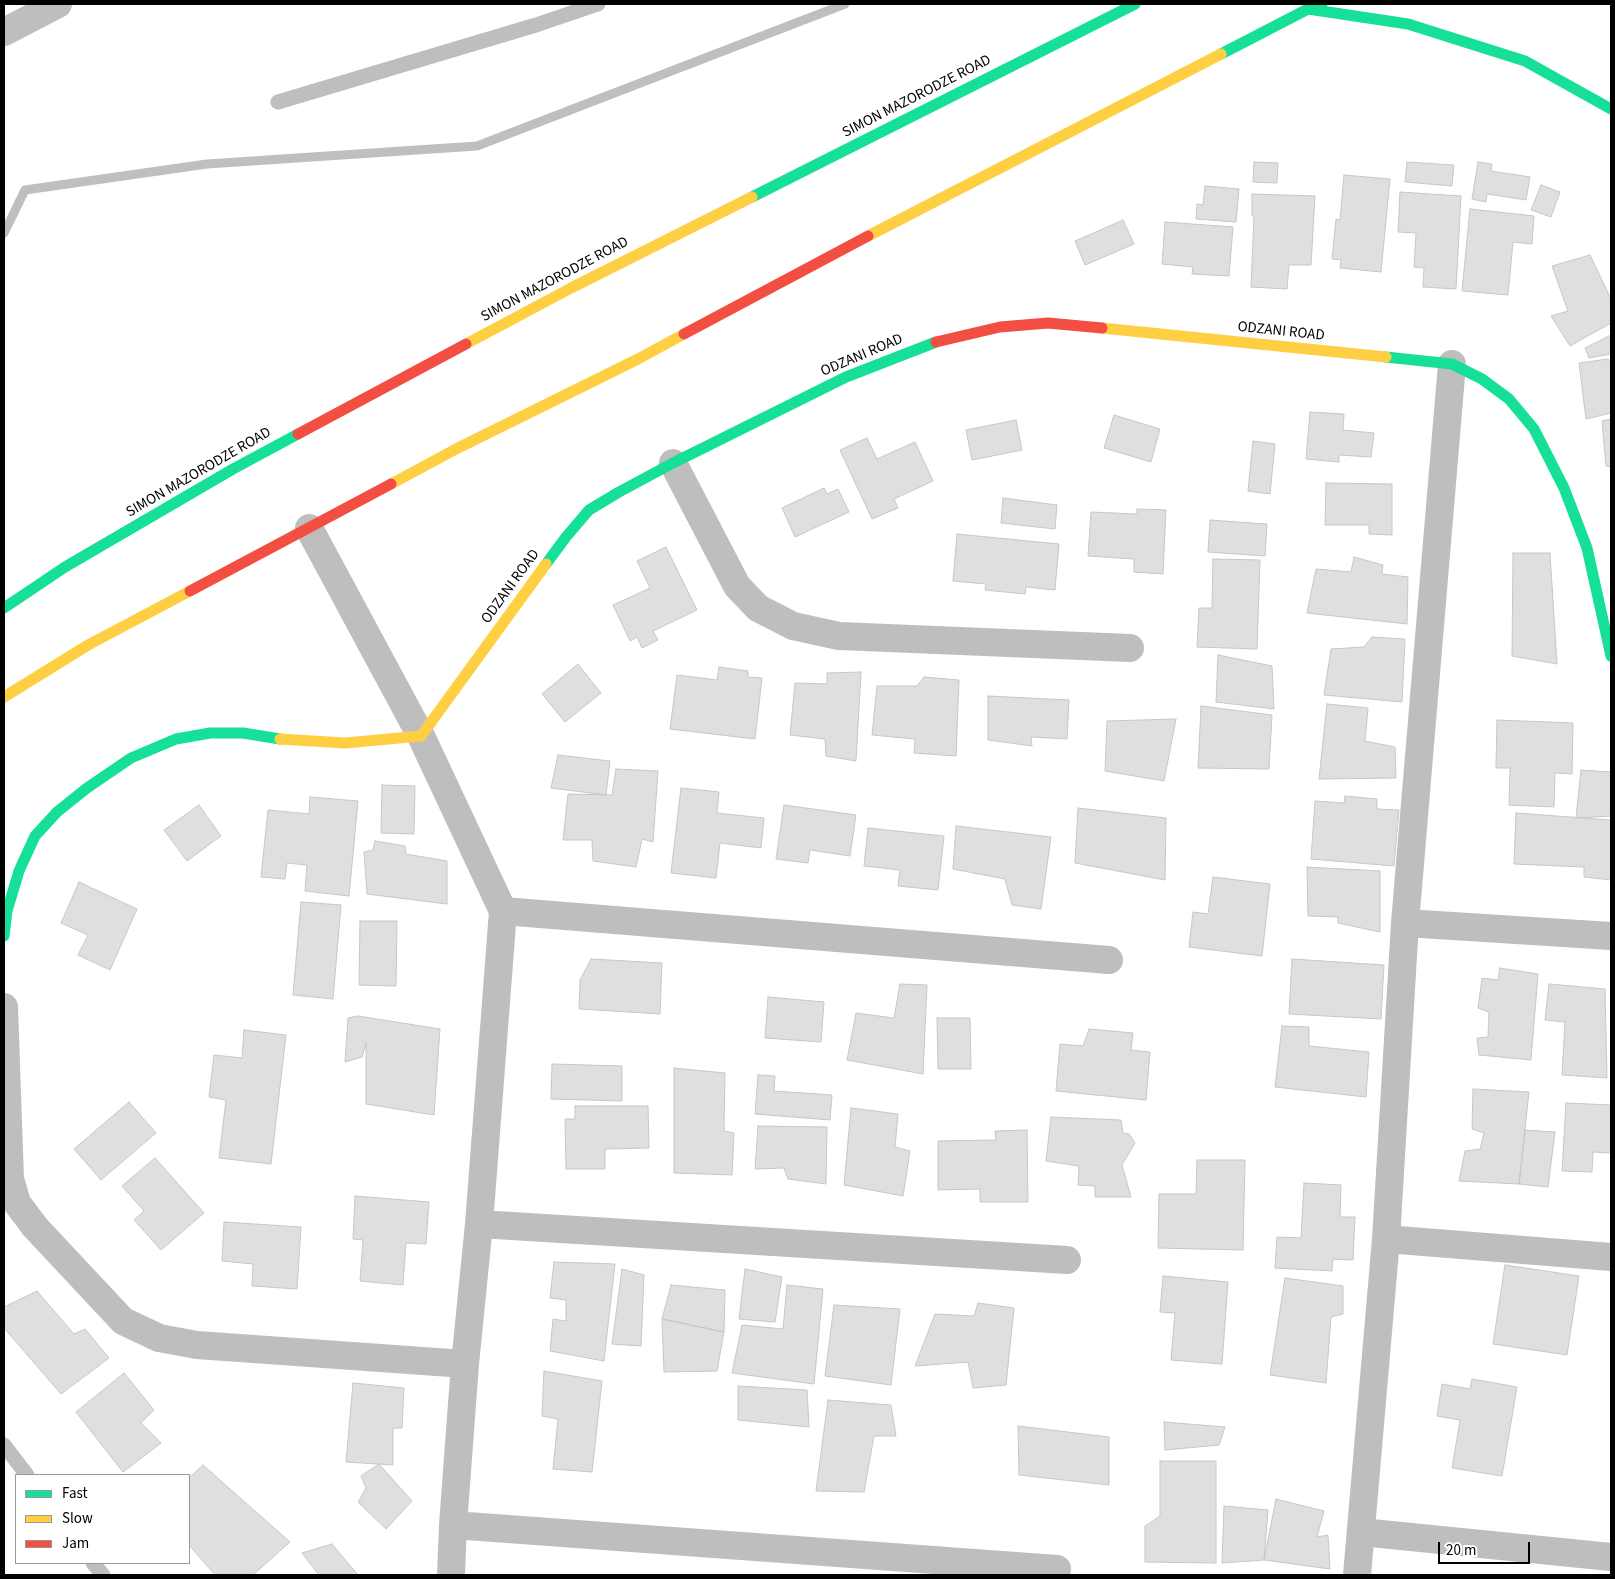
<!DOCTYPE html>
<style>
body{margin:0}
#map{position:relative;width:1615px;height:1579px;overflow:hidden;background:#fff;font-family:"Source Sans 3",sans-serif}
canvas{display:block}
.frame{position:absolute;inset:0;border:5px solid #000;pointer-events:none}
.legend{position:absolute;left:15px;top:1474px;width:175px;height:90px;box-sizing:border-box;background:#fff;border:1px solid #999;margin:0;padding:6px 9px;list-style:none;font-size:15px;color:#000}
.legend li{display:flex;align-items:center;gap:10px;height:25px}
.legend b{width:25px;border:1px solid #999}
.scale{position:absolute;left:1438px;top:1542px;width:92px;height:22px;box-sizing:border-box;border:2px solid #000;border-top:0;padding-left:6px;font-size:15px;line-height:18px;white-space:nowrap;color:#000;-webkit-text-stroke:4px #fff;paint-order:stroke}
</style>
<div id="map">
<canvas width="1615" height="1579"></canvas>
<div class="frame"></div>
<ul class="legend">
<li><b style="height:6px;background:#16e098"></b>Fast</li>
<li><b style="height:6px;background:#ffcf43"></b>Slow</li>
<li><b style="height:6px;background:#f24e42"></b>Jam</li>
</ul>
<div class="scale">20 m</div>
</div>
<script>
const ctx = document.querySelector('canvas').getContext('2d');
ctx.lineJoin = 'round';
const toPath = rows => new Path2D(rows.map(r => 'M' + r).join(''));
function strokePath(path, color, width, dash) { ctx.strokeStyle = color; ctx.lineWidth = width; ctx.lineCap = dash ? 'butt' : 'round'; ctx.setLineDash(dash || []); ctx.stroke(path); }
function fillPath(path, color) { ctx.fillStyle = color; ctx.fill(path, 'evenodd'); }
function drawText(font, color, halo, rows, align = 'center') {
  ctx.font = font + ' "Source Sans 3",sans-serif'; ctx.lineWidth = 5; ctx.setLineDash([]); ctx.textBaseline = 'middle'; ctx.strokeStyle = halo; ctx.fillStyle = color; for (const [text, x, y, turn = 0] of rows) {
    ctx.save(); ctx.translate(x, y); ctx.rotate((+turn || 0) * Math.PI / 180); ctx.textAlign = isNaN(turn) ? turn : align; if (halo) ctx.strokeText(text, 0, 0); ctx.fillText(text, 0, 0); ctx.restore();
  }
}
strokePath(toPath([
 [4,233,25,190,207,164,477,146,845,4]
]), '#bfbfbf', 9);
const building = toPath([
 [1254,162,1278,163,1277,183,1253,182,1254,162],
 [1407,162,1454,165,1452,186,1405,182,1407,162],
 [1478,162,1492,164,1491,171,1530,177,1526,200,1487,194,1486,202,1472,199,1478,162],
 [1344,175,1390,179,1381,272,1340,268,1341,260,1332,259,1336,219,1340,220,1344,175],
 [1541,185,1560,192,1551,217,1531,210,1541,185],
 [1205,186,1239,189,1236,222,1196,219,1197,204,1203,205,1205,186],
 [1400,192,1461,196,1456,289,1423,287,1424,268,1414,267,1416,233,1398,232,1400,192],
 [1252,194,1315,196,1311,265,1289,265,1287,289,1251,287,1254,216,1252,216,1252,194],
 [1470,209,1534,216,1532,244,1513,242,1508,295,1462,291,1470,209],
 [1123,220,1134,244,1085,265,1075,241,1123,220],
 [1165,222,1233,227,1229,276,1192,274,1193,267,1162,264,1165,222],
 [1590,255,1611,299,1611,323,1570,346,1551,316,1568,311,1552,266,1590,255],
 [1611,335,1611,354,1589,358,1585,348,1611,335],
 [1608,359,1611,362,1611,413,1586,419,1579,363,1608,359],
 [1310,412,1344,414,1343,430,1374,433,1371,457,1339,455,1339,462,1306,459,1310,412],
 [1114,415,1160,429,1151,462,1104,448,1114,415],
 [1611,419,1611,467,1606,466,1602,421,1611,419],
 [1016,420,1022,450,972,460,966,430,1016,420],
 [867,438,877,459,915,442,933,481,894,499,898,508,872,519,840,450,867,438],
 [1253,441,1275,444,1270,494,1248,491,1253,441],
 [1326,483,1392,484,1392,535,1369,534,1369,525,1325,525,1326,483],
 [824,488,827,494,838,489,849,512,795,537,782,508,824,488],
 [1003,498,1057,505,1055,529,1001,523,1003,498],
 [1137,509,1166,510,1163,574,1134,572,1134,559,1088,556,1091,512,1137,514,1137,509],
 [1210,520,1267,524,1265,556,1208,552,1210,520],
 [957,534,1059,544,1055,590,1026,587,1025,594,985,590,986,584,953,581,957,534],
 [666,547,697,610,653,631,658,640,642,648,637,637,630,641,613,605,650,588,637,561,666,547],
 [1513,553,1550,553,1557,664,1512,656,1513,553],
 [1354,557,1383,565,1382,574,1408,577,1407,624,1307,613,1316,569,1351,572,1354,557],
 [1213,559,1260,560,1257,649,1197,647,1199,608,1212,608,1213,559],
 [1372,637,1405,639,1402,702,1324,695,1331,649,1364,647,1372,637],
 [1218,655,1272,666,1274,709,1216,702,1218,655],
 [578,664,601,693,565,722,542,694,578,664],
 [719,667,748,671,748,677,762,678,755,739,670,729,677,675,717,680,719,667],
 [861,672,856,761,826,756,825,739,790,735,795,683,827,684,827,673,861,672],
 [924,677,959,680,956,756,914,753,915,739,872,735,877,686,917,686,924,677],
 [988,696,1069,700,1067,739,1031,737,1032,746,988,740,988,696],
 [1327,704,1368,708,1365,741,1395,747,1396,778,1319,779,1327,704],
 [1201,706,1272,715,1269,769,1198,768,1201,706],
 [1176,719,1164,781,1105,771,1107,721,1176,719],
 [1497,720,1573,723,1572,774,1555,773,1554,807,1509,805,1510,768,1496,768,1497,720],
 [558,755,610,761,606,795,551,788,558,755],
 [616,769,658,771,653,842,642,839,636,867,593,861,592,840,563,840,568,794,612,795,616,769],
 [1581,770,1611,772,1611,816,1576,818,1581,770],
 [382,785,415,786,414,834,381,833,382,785],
 [681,788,719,792,717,813,764,818,761,848,720,843,716,878,671,873,681,788],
 [1345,796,1377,799,1377,809,1399,810,1394,866,1311,859,1315,801,1344,803,1345,796],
 [310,797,358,801,349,896,305,891,307,865,287,863,285,879,261,877,268,810,309,814,310,797],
 [199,805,221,836,187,861,164,830,199,805],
 [784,805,856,815,850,856,810,850,808,863,776,859,784,805],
 [1078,808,1166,818,1165,880,1075,863,1078,808],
 [1516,813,1611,820,1611,880,1584,877,1584,867,1514,864,1516,813],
 [956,826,1051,837,1041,909,1012,905,1005,879,953,869,956,826],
 [868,828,944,836,938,890,898,886,900,870,864,866,868,828],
 [375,841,405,846,406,854,447,861,447,904,367,894,364,852,373,850,375,841],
 [1307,867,1380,871,1380,932,1338,923,1338,917,1308,916,1307,867],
 [1213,877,1270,884,1262,956,1189,947,1193,912,1208,914,1213,877],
 [79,882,137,909,110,970,78,955,88,935,61,923,79,882],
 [301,902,341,905,333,999,293,995,301,902],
 [360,921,397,921,396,986,359,985,360,921],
 [591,959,662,963,660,1014,579,1009,580,980,591,959],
 [1292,959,1384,965,1381,1019,1289,1014,1292,959],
 [1500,968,1538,974,1531,1060,1479,1055,1477,1038,1488,1037,1489,1012,1478,1008,1482,978,1498,980,1500,968],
 [900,984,927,985,923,1074,847,1060,856,1013,894,1018,900,984],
 [1549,984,1605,989,1607,1078,1562,1075,1565,1022,1545,1020,1549,984],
 [768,997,824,1002,821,1042,765,1038,768,997],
 [358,1016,440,1029,434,1115,366,1104,366,1043,362,1057,345,1062,348,1018,358,1016],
 [937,1018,970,1018,971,1069,938,1069,937,1018],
 [1282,1026,1309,1027,1309,1046,1369,1052,1366,1097,1275,1087,1282,1026],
 [1089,1029,1133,1033,1131,1050,1150,1052,1146,1100,1056,1091,1060,1044,1083,1046,1089,1029],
 [244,1030,286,1035,271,1164,219,1158,226,1100,209,1097,214,1055,242,1058,244,1030],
 [552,1064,622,1066,622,1101,551,1099,552,1064],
 [674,1068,725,1073,724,1131,734,1133,732,1175,674,1173,674,1068],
 [758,1075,775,1076,774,1091,832,1095,830,1120,755,1114,758,1075],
 [1473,1089,1529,1092,1519,1184,1459,1181,1465,1151,1480,1149,1484,1133,1472,1129,1473,1089],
 [129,1102,156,1133,101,1180,74,1149,129,1102],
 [1566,1103,1611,1105,1611,1153,1593,1152,1592,1172,1562,1171,1566,1103],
 [575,1106,648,1106,649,1148,605,1149,605,1169,566,1169,565,1119,575,1119,575,1106],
 [851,1108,898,1114,895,1147,910,1151,903,1196,844,1185,851,1108],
 [1051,1117,1121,1120,1123,1133,1129,1134,1135,1143,1122,1165,1131,1197,1095,1197,1095,1186,1078,1185,1079,1166,1046,1161,1051,1117],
 [758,1126,827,1127,826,1184,788,1179,784,1168,755,1169,758,1126],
 [1027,1130,1028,1202,980,1202,980,1189,938,1190,938,1141,996,1140,995,1131,1027,1130],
 [1525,1130,1555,1132,1548,1187,1519,1184,1525,1130],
 [155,1158,204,1213,161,1250,134,1220,144,1211,122,1186,155,1158],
 [1197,1160,1245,1160,1243,1250,1158,1248,1159,1194,1196,1194,1197,1160],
 [1304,1183,1341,1185,1340,1217,1355,1217,1353,1260,1333,1259,1332,1271,1275,1268,1277,1237,1301,1238,1304,1183],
 [355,1196,429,1202,426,1244,406,1243,403,1285,360,1281,363,1240,353,1239,355,1196],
 [224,1222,301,1227,297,1289,252,1286,253,1264,222,1261,224,1222],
 [554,1262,615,1264,604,1361,550,1351,553,1319,566,1321,566,1300,550,1298,554,1262],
 [1505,1265,1579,1276,1567,1355,1493,1344,1505,1265],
 [622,1269,644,1275,641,1346,612,1344,622,1269],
 [745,1269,782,1277,775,1322,739,1319,745,1269],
 [1163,1276,1228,1282,1222,1364,1171,1360,1175,1313,1160,1312,1163,1276],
 [1285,1278,1343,1286,1343,1314,1331,1317,1326,1383,1270,1375,1285,1278],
 [671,1285,725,1290,724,1332,662,1319,671,1285],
 [787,1285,823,1289,814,1384,732,1373,742,1325,783,1329,787,1285],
 [37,1291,74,1334,85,1329,109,1358,61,1394,4,1328,4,1307,37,1291],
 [978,1303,1014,1308,1006,1385,973,1388,968,1362,915,1366,935,1314,974,1316,978,1303],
 [834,1305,900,1309,891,1385,825,1376,834,1305],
 [662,1319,724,1332,717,1371,664,1372,662,1319],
 [544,1371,602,1381,592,1472,553,1469,558,1419,542,1416,544,1371],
 [124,1373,154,1410,141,1423,161,1443,123,1472,76,1412,124,1373],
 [1472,1379,1517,1387,1502,1476,1452,1468,1460,1420,1437,1416,1442,1384,1470,1389,1472,1379],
 [353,1383,404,1388,402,1428,393,1428,393,1465,346,1462,353,1383],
 [738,1386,807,1390,809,1427,738,1420,738,1386],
 [828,1400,891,1405,896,1436,874,1436,864,1492,816,1491,828,1400],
 [1164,1422,1225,1427,1219,1445,1165,1450,1164,1422],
 [1018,1426,1109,1437,1109,1485,1019,1475,1018,1426],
 [1160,1461,1216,1461,1216,1563,1145,1562,1145,1526,1160,1516,1160,1461],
 [379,1464,412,1501,386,1529,358,1502,366,1488,361,1476,379,1464],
 [203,1465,290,1542,253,1575,215,1575,189,1545,189,1478,203,1465],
 [1276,1499,1324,1511,1317,1537,1328,1535,1330,1569,1264,1560,1276,1499],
 [1224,1506,1268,1510,1264,1560,1222,1563,1224,1506],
 [332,1544,358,1575,319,1575,302,1553,332,1544]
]);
fillPath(building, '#dfdfdf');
strokePath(building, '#c7c7c7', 1);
strokePath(toPath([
 [278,102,536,25,598,4],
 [4,1445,27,1475],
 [93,1563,103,1575]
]), '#bebebe', 15);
strokePath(toPath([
 [4,32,58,4],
 [673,463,737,586,758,608,793,626,839,636,1130,648],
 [309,528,421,736,503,911,479,1224,465,1364,453,1525,451,1575],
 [503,911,1109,960],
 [1405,923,1611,936],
 [4,1007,10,1179,17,1203,35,1227,123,1321,159,1338,197,1345,465,1364],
 [479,1224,1067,1260],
 [1386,1239,1611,1257],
 [453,1525,1057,1569],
 [1361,1532,1611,1557],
 [1357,1575,1386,1239,1405,923,1452,364]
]), '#bebebe', 28);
strokePath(toPath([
 [1308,9,1408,24,1525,61,1611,109],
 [1221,54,1308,9,1322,4],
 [752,197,1135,4],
 [1386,357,1452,364,1482,379,1509,399,1534,429,1564,488,1587,548,1611,656],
 [546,564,566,537,589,510,619,492,673,463,846,377,936,342],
 [4,608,65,567,233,469,298,434],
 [4,936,7,911,19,871,35,836,57,812,87,788,131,758,176,739,210,733,243,733,280,739]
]), '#16e098', 11);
strokePath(toPath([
 [868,236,1221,54],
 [1102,328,1386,357],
 [466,344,571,288,752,197],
 [391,484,456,449,638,359,684,334],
 [4,697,88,645,190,591],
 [280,739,345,743,421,736,546,564]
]), '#ffcf43', 11);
strokePath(toPath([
 [684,334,868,236],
 [936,342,1000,327,1048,323,1102,328],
 [298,434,466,344],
 [190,591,391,484]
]), '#f24e42', 11);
drawText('15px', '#000', '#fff', [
 ["SIMON MAZORODZE ROAD",917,97,-27],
 ["SIMON MAZORODZE ROAD",555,280,-28],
 ["ODZANI ROAD",1281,332,6],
 ["ODZANI ROAD",862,356,-23],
 ["SIMON MAZORODZE ROAD",199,473,-30],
 ["ODZANI ROAD",511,587,-54]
]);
</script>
